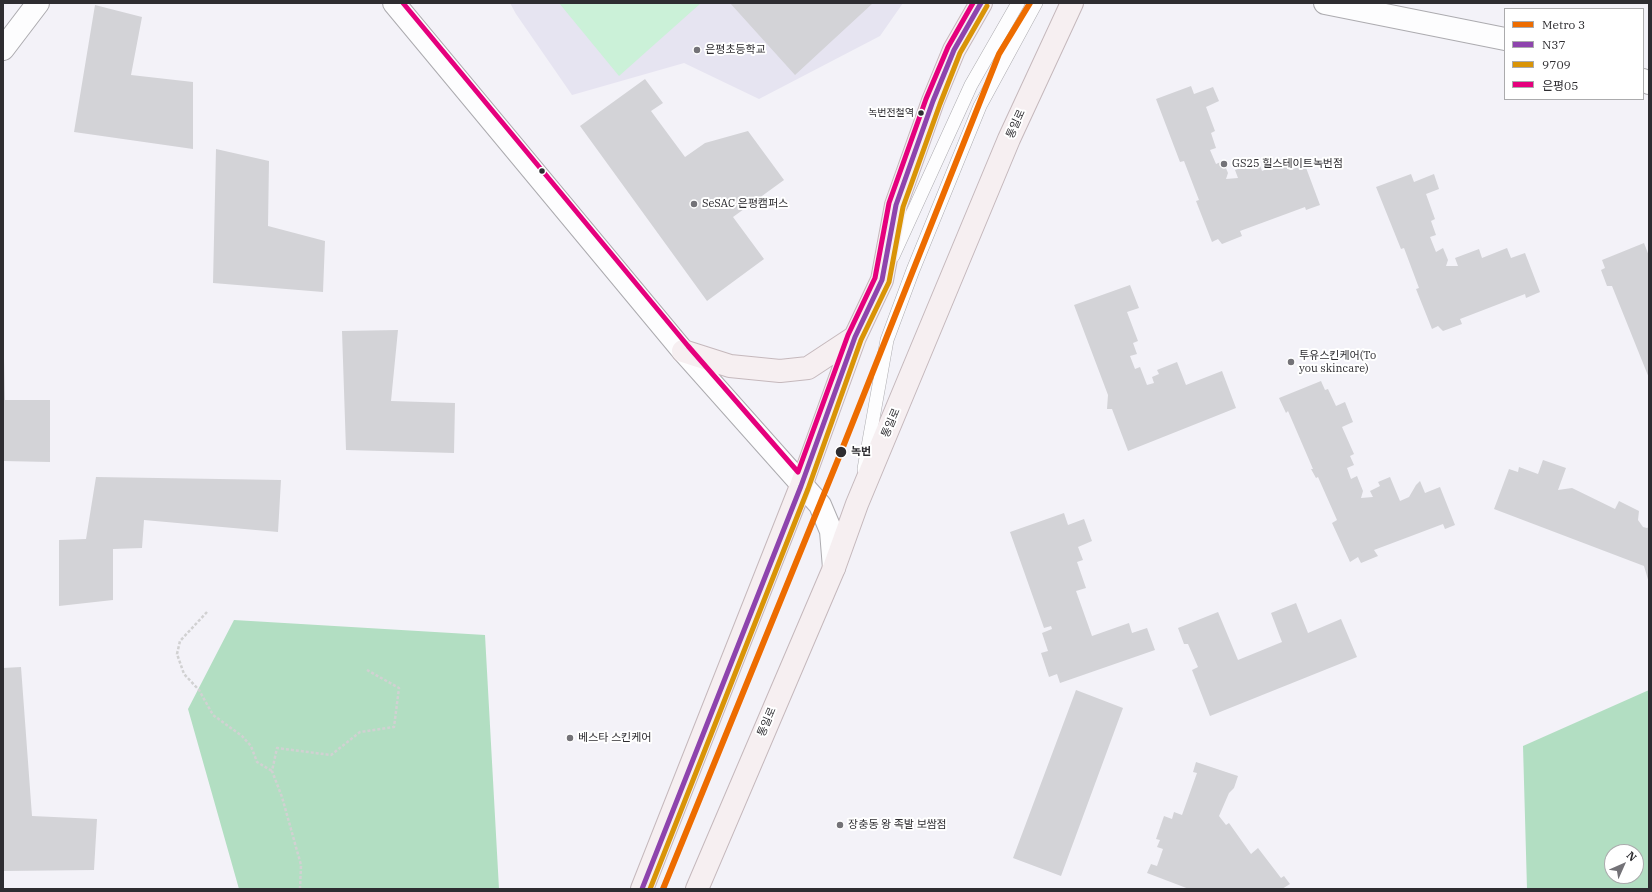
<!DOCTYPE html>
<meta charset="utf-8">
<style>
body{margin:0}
#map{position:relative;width:1652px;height:892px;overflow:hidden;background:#f3f2f8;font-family:"IBM Plex Serif","Noto Sans KR",serif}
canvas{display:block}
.frame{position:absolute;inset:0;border:4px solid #2e2d31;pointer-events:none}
.legend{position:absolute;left:1504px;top:8px;width:140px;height:92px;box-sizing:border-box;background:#fff;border:1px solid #ababad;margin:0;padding:5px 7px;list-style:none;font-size:12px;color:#2e2d31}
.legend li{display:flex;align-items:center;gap:8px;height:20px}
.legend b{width:20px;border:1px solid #ababad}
.north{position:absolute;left:1604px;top:844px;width:40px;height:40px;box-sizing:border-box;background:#fff;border:1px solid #ababad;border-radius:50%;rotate:45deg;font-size:11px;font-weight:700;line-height:16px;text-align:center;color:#2e2d31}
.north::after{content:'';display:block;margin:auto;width:14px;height:18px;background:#737277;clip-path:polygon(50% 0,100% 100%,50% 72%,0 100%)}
</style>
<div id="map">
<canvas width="1652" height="892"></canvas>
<div class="frame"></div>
<ul class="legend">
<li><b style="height:5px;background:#ed6c00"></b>Metro 3</li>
<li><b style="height:5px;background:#8e44ad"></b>N37</li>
<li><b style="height:5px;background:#d99407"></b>9709</li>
<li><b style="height:5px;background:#e5007d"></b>은평05</li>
</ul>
<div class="north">N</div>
</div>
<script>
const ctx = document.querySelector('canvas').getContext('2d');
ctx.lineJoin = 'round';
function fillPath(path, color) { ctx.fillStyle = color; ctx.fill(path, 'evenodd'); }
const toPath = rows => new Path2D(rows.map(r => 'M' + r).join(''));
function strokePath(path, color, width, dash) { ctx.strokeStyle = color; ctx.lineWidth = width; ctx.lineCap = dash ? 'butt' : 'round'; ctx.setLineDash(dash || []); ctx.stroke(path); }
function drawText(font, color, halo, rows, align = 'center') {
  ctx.font = font + ' "IBM Plex Serif","Noto Sans KR",serif'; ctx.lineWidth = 4; ctx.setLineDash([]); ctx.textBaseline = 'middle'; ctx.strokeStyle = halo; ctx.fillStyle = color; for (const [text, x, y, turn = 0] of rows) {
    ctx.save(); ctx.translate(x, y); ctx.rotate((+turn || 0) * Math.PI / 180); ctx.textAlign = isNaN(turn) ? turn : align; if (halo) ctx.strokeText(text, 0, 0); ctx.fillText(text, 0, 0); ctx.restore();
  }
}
fillPath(toPath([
 [510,3,903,3,880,36,759,99,684,63,572,95,516,14]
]), '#e6e4f1');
fillPath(toPath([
 [559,3,701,3,619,76]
]), '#cbf1d8');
fillPath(toPath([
 [234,620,485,635,499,889,239,889,188,709],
 [1649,690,1649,889,1527,889,1523,746],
 [1612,852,1636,852,1636,876,1612,876]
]), '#b2dec2');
fillPath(toPath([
 [730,3,873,3,795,75],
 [95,5,142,17,131,75,193,82,193,149,74,132],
 [645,79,663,103,651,111,685,157,705,143,748,131,784,180,733,217,764,259,707,301,580,126],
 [1191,86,1194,94,1213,87,1219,101,1206,107,1215,131,1211,133,1216,148,1210,150,1216,164,1223,161,1228,173,1226,179,1238,178,1235,170,1259,162,1262,171,1287,161,1290,170,1305,165,1320,205,1306,210,1305,207,1240,231,1242,236,1222,244,1218,239,1212,242,1196,201,1199,200,1184,161,1180,162,1156,99],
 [216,149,269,161,268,226,325,241,323,292,213,283],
 [1411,174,1414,182,1434,174,1439,189,1426,194,1435,219,1431,221,1436,235,1430,237,1436,252,1443,248,1448,260,1446,266,1458,266,1455,258,1479,249,1482,258,1507,248,1511,258,1525,253,1540,292,1526,298,1525,294,1460,319,1462,324,1443,331,1438,326,1432,329,1416,289,1419,288,1404,248,1401,249,1376,187],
 [1644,243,1649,256,1649,378,1612,286,1607,286,1601,270,1605,268,1602,260],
 [1130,285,1139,308,1127,312,1138,341,1133,343,1137,354,1130,356,1135,369,1140,367,1147,385,1154,383,1152,377,1159,374,1157,370,1177,362,1186,385,1222,371,1236,408,1128,451,1112,409,1107,409,1108,395,1074,305],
 [398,330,391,401,455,403,454,453,346,450,342,331],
 [3,358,4,358,5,400,50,400,50,462,3,461],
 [1321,381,1325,390,1328,389,1336,406,1345,402,1353,422,1342,427,1354,454,1350,456,1354,465,1347,468,1351,479,1357,476,1363,491,1361,498,1373,497,1370,491,1380,486,1378,482,1390,477,1400,501,1409,497,1416,485,1420,481,1425,493,1440,487,1455,525,1445,529,1443,524,1374,550,1378,556,1361,563,1358,557,1350,562,1332,523,1337,520,1318,477,1316,478,1311,469,1313,469,1288,411,1286,413,1279,398],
 [1543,460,1566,468,1558,490,1572,488,1615,509,1619,501,1639,511,1638,520,1643,527,1647,528,1649,527,1649,583,1644,566,1494,509,1509,469,1518,472,1519,467,1538,474],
 [96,477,281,480,278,532,144,520,142,548,113,549,113,600,59,606,59,540,86,539],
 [1064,513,1068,525,1084,519,1092,541,1078,547,1083,560,1077,562,1086,588,1076,591,1092,636,1129,623,1132,633,1147,628,1155,650,1060,683,1057,674,1049,677,1041,653,1048,651,1042,633,1052,629,1051,626,1044,628,1010,532],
 [1296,603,1308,633,1341,619,1357,657,1210,716,1192,670,1198,667,1188,644,1184,644,1178,628,1218,612,1238,660,1282,642,1271,613],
 [21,667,32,816,97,819,94,870,3,871,3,668],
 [1076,690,1123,708,1061,876,1013,858],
 [1196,762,1238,776,1234,788,1229,793,1219,816,1226,825,1229,823,1251,854,1258,848,1281,878,1284,876,1290,884,1282,889,1189,889,1147,873,1151,864,1157,866,1163,849,1157,847,1160,840,1156,839,1164,816,1172,819,1174,812,1182,815,1197,773,1193,772]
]), '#d3d3d7');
const lane = toPath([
 [893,256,971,85,1018,3],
 [864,469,887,340,913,270,980,106,1036,3]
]);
const street = toPath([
 [1325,3,1505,39],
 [3,49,38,3],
 [1643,80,1649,83]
]);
const secondary = toPath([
 [394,3,683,351,820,505,831,531,834,568]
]);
const primary = toPath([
 [683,351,730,366,780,371,808,368,855,337],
 [642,889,801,486,855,337,882,280,896,205,933,101,954,50,981,3],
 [697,889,834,568,857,504,1009,139,1072,3]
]);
strokePath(lane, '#acabaf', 14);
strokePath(street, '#acabaf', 24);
strokePath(secondary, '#acabaf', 24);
strokePath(primary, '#c5b8bc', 24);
strokePath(toPath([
 [207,612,180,641,177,654,184,674,199,690,213,715,242,736,251,746,257,762,272,771],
 [300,889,301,865,282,797,272,771,277,748,331,755,360,732,394,727,399,688,367,670]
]), '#d1d1d2', 2.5, [3, 2]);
strokePath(lane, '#fdfdfe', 13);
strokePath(street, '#fdfdfe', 22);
strokePath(secondary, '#fdfdfe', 22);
strokePath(primary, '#f6eff1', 22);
strokePath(toPath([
 [642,889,801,486,855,337,882,280,896,205,933,101,954,50,981,3]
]), '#8e44ad', 5);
strokePath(toPath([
 [650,889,808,489,861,340,889,282,903,207,940,104,960,53,987,6]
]), '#d99407', 5);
strokePath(toPath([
 [403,3,688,346,798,472,848,335,875,278,889,203,926,99,948,47,973,3]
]), '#e5007d', 5);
strokePath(toPath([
 [663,889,837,462,999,54,1030,3]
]), '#ed6c00', 6);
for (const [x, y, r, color] of [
 [697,50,4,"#737277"],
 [921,113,3.5,"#2e2d31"],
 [1224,164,4,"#737277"],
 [542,171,3.5,"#2e2d31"],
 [694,204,4,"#737277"],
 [1291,362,4,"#737277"],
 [841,452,6,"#2e2d31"],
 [570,738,4,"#737277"],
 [840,825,4,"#737277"]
]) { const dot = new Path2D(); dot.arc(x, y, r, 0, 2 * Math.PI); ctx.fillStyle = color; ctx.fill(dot); strokePath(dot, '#fff', 1.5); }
drawText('10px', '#2e2d31', '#fff', [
 ["녹번전철역",914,113]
], 'right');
drawText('11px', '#2e2d31', '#fff', [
 ["은평초등학교",705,50],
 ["GS25 힐스테이트녹번점",1232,164],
 ["SeSAC 은평캠퍼스",702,204],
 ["투유스킨케어(To",1299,356],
 ["you skincare)",1299,369],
 ["베스타 스킨케어",578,738],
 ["장충동 왕 족발 보쌈점",848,825]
], 'left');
drawText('11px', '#2e2d31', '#fff', [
 ["통일로",1016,124,-66],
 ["통일로",891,423,-67],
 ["통일로",767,722,-67]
]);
drawText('bold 11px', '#2e2d31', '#fff', [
 ["녹번",851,452]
], 'left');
</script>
